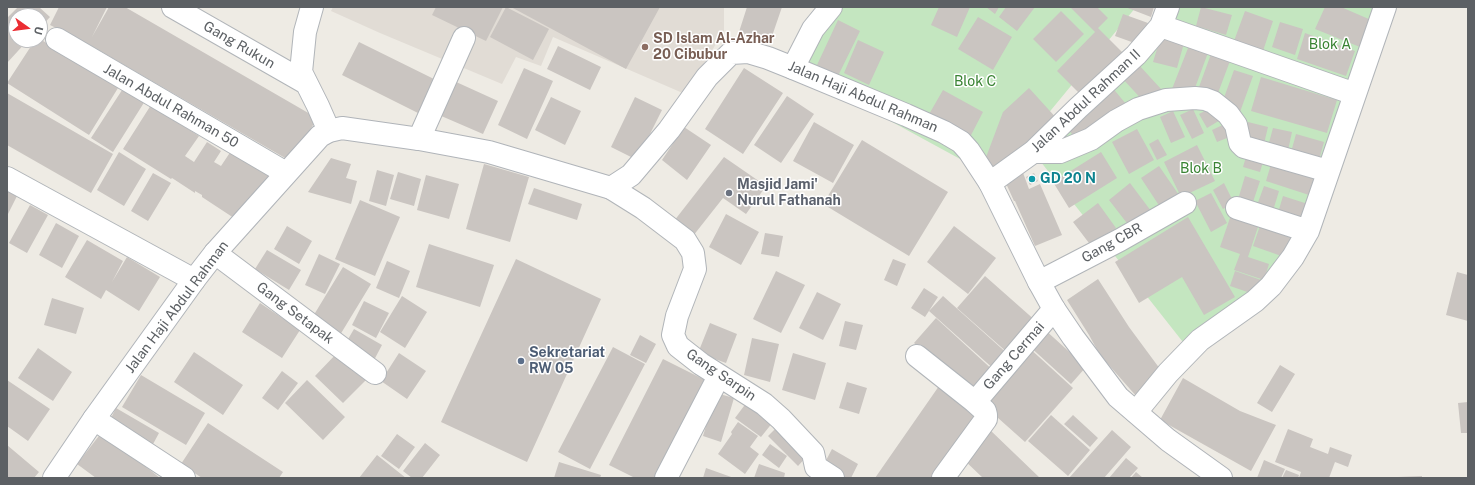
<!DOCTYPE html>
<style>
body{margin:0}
#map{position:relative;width:1475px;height:485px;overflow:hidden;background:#eeebe4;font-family:"Public Sans",sans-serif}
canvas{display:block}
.frame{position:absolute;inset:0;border:8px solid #5c6064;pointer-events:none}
.north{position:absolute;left:8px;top:8px;width:40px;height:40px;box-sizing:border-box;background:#fff;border:1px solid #bebfc1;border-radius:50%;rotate:104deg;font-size:11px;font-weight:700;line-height:16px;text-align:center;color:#5c6064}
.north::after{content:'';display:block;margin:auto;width:14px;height:18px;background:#eb2d33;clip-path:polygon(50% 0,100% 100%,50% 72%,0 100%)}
</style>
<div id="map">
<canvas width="1475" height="485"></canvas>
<div class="frame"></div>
<div class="north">U</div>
</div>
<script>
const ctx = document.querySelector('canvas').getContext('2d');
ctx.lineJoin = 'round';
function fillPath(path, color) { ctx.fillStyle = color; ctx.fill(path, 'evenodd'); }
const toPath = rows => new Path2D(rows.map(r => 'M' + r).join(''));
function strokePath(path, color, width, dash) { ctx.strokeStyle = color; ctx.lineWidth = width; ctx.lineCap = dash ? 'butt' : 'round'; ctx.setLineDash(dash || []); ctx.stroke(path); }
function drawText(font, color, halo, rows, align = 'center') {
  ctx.font = font + ' "Public Sans",sans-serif'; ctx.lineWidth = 3; ctx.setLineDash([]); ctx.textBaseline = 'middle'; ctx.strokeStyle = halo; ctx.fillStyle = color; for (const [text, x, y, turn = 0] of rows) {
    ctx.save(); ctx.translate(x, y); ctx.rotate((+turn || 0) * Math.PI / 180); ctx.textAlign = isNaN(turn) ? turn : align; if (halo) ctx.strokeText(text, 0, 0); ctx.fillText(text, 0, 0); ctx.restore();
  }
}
fillPath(toPath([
 [333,7,724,7,724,31,685,94,553,37,541,66,516,57,502,84,380,33,331,11]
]), '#e1dcd5');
fillPath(toPath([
 [836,7,1136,7,995,178,793,68],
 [1168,7,1379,7,1308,231,1261,295,1190,351,1033,152]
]), '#c4e6c0');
fillPath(toPath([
 [18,7,39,7,50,17,40,28,40,16,16,16,16,40,28,40,7,63,7,18],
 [59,7,107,7,92,37,109,7,125,7,317,118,292,162,88,44,50,25],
 [436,7,503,7,486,41,432,15],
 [506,7,549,29,533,60,490,37],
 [511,7,660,7,626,69],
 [747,7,782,7,770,42,739,32],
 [939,7,970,7,957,37,931,25],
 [986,7,999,7,995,14],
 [1006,7,1035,7,1017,31,999,17],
 [1073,7,1097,7,1108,18,1098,28,1125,55,1084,98,1057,71,1095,32,1071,8],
 [1125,7,1154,7,1151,17],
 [1201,7,1232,15,1226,35,1196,26],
 [1325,7,1341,7,1371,20,1360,47,1315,29],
 [1061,11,1084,34,1056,62,1033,39],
 [1245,11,1273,21,1263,51,1234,41],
 [1123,14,1148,23,1140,45,1115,36],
 [978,17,1012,37,993,70,958,49],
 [838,20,860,31,838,76,817,65],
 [1280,22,1303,29,1295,55,1272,47],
 [1305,33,1355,51,1346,76,1297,59],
 [1161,36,1184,43,1177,68,1153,62],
 [40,39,118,88,89,135,7,83,35,40,40,40],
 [858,40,884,52,869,85,844,73],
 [359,42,438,81,422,115,342,75],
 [1190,43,1209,50,1192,96,1172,89],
 [558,46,601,67,590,90,547,69],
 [1211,54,1230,61,1218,93,1199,87],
 [1138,64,1161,89,1146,104,1122,78],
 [524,68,553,81,527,139,498,125],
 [744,68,783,93,743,154,705,129],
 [1234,70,1253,76,1240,112,1221,106],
 [1261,77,1337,100,1327,133,1251,111],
 [454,81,498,101,483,134,439,115],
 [1111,86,1126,104,1079,143,1064,124],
 [124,87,145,101,113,152,91,138],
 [1029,88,1059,121,995,168,985,160,1003,112],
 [943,90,983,112,969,139,928,116],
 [7,93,113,154,91,193,7,145],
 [787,96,814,114,781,163,754,145],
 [551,97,581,111,565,145,535,130],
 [635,97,662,110,637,160,611,147],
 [151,105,199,136,185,156,194,162,207,142,221,151,214,162,221,166,231,151,270,176,240,222,202,197,202,195,195,191,195,193,172,178,171,179,123,149],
 [1214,106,1222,119,1207,128,1199,114],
 [1193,109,1204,133,1192,139,1180,115],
 [1173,111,1185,137,1171,143,1160,117],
 [1231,121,1237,134,1217,142,1212,130],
 [814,122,854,145,833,183,793,161],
 [1248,122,1268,127,1263,148,1243,142],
 [684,127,711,145,687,180,662,160],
 [1273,128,1292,132,1287,155,1267,150],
 [1137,129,1154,160,1129,174,1112,142],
 [1296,134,1324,142,1318,164,1290,156],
 [1158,139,1167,155,1157,160,1149,144],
 [862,140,948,192,909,256,823,204],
 [1197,145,1215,181,1181,197,1164,162],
 [1248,150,1265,155,1260,172,1243,167],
 [119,152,146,169,124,206,97,190],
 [1101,152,1117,178,1069,208,1053,182],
 [724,157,766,186,746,214,723,198,693,236,674,221],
 [331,158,351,164,346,178,357,181,351,204,308,192],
 [1272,161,1316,175,1309,195,1266,181],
 [484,164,529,177,510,242,466,229],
 [1159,166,1179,195,1160,207,1141,178],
 [377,170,394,175,386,206,369,201],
 [1022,170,1029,189,1040,184,1062,235,1035,246,1015,201,1014,201,1004,179],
 [398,172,421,179,414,206,390,199],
 [153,173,171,183,148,221,131,211],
 [1034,173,1038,181,1030,185,1026,177],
 [426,175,459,184,449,219,417,210],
 [1245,176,1260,181,1251,208,1237,203],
 [1130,183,1151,211,1130,227,1109,200],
 [1224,183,1234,203,1223,209,1213,190],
 [1264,186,1279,191,1272,214,1256,208],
 [534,188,582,204,577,220,528,204],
 [7,191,17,196,7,216],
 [1211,193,1227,223,1211,232,1195,201],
 [1283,196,1311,205,1304,225,1277,216],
 [360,200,400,217,375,276,335,259],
 [1098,203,1116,228,1092,247,1073,222],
 [30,205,48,215,27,253,9,243],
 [1232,212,1260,221,1248,257,1269,264,1264,280,1234,270,1240,254,1220,247],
 [726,214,759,232,741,265,709,247],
 [1188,217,1235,297,1204,315,1182,277,1139,303,1115,262],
 [1262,220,1295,232,1287,258,1253,246],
 [56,223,79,236,62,268,39,255],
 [287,226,312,241,299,264,274,249],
 [954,226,996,258,968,294,927,262],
 [765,233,783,236,779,257,761,254],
 [87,240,123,261,112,282,127,257,160,277,139,311,106,290,101,299,65,277],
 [429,244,494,265,480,307,416,287],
 [267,250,301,270,289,290,255,269],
 [319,254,340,264,325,294,305,285],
 [516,259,601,299,527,462,441,422],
 [893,259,906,264,897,286,884,280],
 [387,261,410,271,399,298,376,288],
 [343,267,371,284,340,335,312,318],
 [776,271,805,285,781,333,753,319],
 [1235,271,1264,281,1259,296,1230,286],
 [1457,272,1468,275,1468,321,1446,315],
 [985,276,1037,322,1009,354,957,308],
 [1098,279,1129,327,1163,373,1137,397,1100,355,1089,335,1067,300],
 [924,288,938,297,925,317,911,308],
 [817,292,841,304,823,340,799,328],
 [402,296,427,312,405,348,380,332],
 [943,296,1010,356,996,371,929,311],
 [52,298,84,308,76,334,44,325],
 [364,301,389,313,376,338,352,325],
 [260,303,300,330,282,358,242,332],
 [936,318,996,373,975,397,914,343],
 [845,321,863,325,856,350,839,346],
 [710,323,737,334,726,363,698,353],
 [1043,328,1086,367,1071,384,1028,345],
 [354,329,382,345,373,362,344,346],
 [640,335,656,344,646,363,630,355],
 [752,338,779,344,770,382,744,375],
 [1027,346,1073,388,1025,442,979,401],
 [613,347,645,364,590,469,558,452],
 [38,348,72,372,53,401,18,378],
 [194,352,243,385,223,415,174,382],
 [338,352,366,380,343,403,315,376],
 [399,353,426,371,407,399,381,381],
 [793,353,826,363,815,400,782,390],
 [663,359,709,382,660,478,635,478,609,465],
 [1280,365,1295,374,1272,412,1257,403],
 [282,371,298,383,278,410,262,398],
 [141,375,205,413,186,445,122,407],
 [1183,378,1240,411,1276,425,1251,471,1160,420],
 [7,380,50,409,28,441,7,426],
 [307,380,345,417,323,440,285,403],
 [847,382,867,388,859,414,839,408],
 [939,386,981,415,937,478,875,478],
 [716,393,734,398,721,442,703,436],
 [747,402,773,422,761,437,735,418],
 [1468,402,1468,433,1461,433,1458,403],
 [116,408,159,433,152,446,109,422],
 [1051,415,1090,450,1068,476,1028,441],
 [1073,415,1098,438,1090,447,1064,424],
 [738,422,758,436,750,447,759,454,745,474,718,454,732,434,731,432],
 [208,423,283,472,279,478,202,478,181,464],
 [779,425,809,454,798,466,768,436],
 [989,429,1040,478,983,478,962,458],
 [1288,429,1313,439,1310,447,1328,454,1330,447,1352,455,1348,467,1335,462,1329,478,1299,478,1301,472,1275,462],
 [1112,430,1131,447,1104,478,1069,478],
 [102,432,160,478,96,478,77,464],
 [397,434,415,447,399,469,381,456],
 [425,443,440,455,422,478,412,478,403,471],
 [770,444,787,456,779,468,762,455],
 [7,445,39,472,34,478,7,478],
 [832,449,858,464,851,478,840,478,822,468],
 [377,455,406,478,359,478],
 [1126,458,1138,468,1129,478,1109,478],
 [1264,460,1285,469,1281,478,1257,478],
 [559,462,601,475,600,478,554,478],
 [759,464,785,473,784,478,754,478],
 [706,468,734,478,703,478],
 [1286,470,1299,475,1298,478,1282,478],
 [1136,472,1143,478,1131,478],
 [1422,476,1422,478,1398,478,1398,477]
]), '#cac5c1');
const street = toPath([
 [173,7,306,83],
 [312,7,305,32,301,72,318,106,329,131],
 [1161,26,1355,94],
 [57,39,286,173],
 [793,68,813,29,831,7],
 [419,139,464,38],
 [1033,152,1060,152,1091,139,1116,121,1138,109,1166,100,1195,98,1205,99,1213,102,1228,114,1236,125,1240,143,1244,147,1328,171],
 [7,178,194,280],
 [990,183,1033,152,1078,108,1136,55,1161,26,1168,7],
 [611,188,643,208,685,240,693,253,695,269,677,316,673,335,678,346,701,364,764,404,781,419,813,453,816,467],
 [1237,208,1308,231],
 [215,253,375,373],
 [1039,282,1120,240,1185,203],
 [917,356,975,402,985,411,986,415,986,419,943,478],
 [975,402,1054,309],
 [1136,412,1168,373,1200,340,1255,301,1271,286,1293,257,1308,231,1385,7],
 [94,419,184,478],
 [816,467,833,478],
 [666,478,719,376]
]);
const secondary = toPath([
 [54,478,94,419,194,280,215,253,320,136,329,131,342,128,419,139,489,152,611,188,631,175,669,130,707,77,731,53,748,52,768,58,793,68,906,115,944,132,961,142,969,151,990,183,1039,282,1054,309,1073,337,1118,397,1168,440,1221,478]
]);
strokePath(street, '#b1b5b9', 24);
strokePath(secondary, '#b0b4b9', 24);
strokePath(street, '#fff', 22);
strokePath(secondary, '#fff', 22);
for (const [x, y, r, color] of [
 [645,47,4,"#8d6e63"],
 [1032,179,4,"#0f9aa8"],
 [729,193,4,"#6b7280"],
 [521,361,4,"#5c6f8a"]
]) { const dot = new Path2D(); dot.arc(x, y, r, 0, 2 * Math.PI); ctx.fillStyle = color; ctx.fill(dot); strokePath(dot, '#fff', 1.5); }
drawText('bold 14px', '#785e54', '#fff', [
 ["SD Islam Al-Azhar",653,39],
 ["20 Cibubur",653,55]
], 'left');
drawText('14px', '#5c6064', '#fff', [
 ["Gang Rukun",239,45,30],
 ["Jalan Haji Abdul Rahman",863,97,23],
 ["Jalan Abdul Rahman II",1086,101,-43],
 ["Jalan Abdul Rahman 50",171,106,30],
 ["Gang CBR",1112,243,-29],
 ["Jalan Haji Abdul Rahman",177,307,-53],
 ["Gang Setapak",295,313,37],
 ["Gang Cermai",1014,356,-49],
 ["Gang Sarpin",721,375,34]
]);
drawText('14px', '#398333', '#fff', [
 ["Blok A",1330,45],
 ["Blok C",975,82],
 ["Blok B",1201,169]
]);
drawText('bold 14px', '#0d838f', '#fff', [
 ["GD 20 N",1040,179]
], 'left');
drawText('bold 14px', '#5b616d', '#fff', [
 ["Masjid Jami'",737,185],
 ["Nurul Fathanah",737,201]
], 'left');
drawText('bold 14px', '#4e5e75', '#fff', [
 ["Sekretariat",529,353],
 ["RW 05",529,369]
], 'left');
</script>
